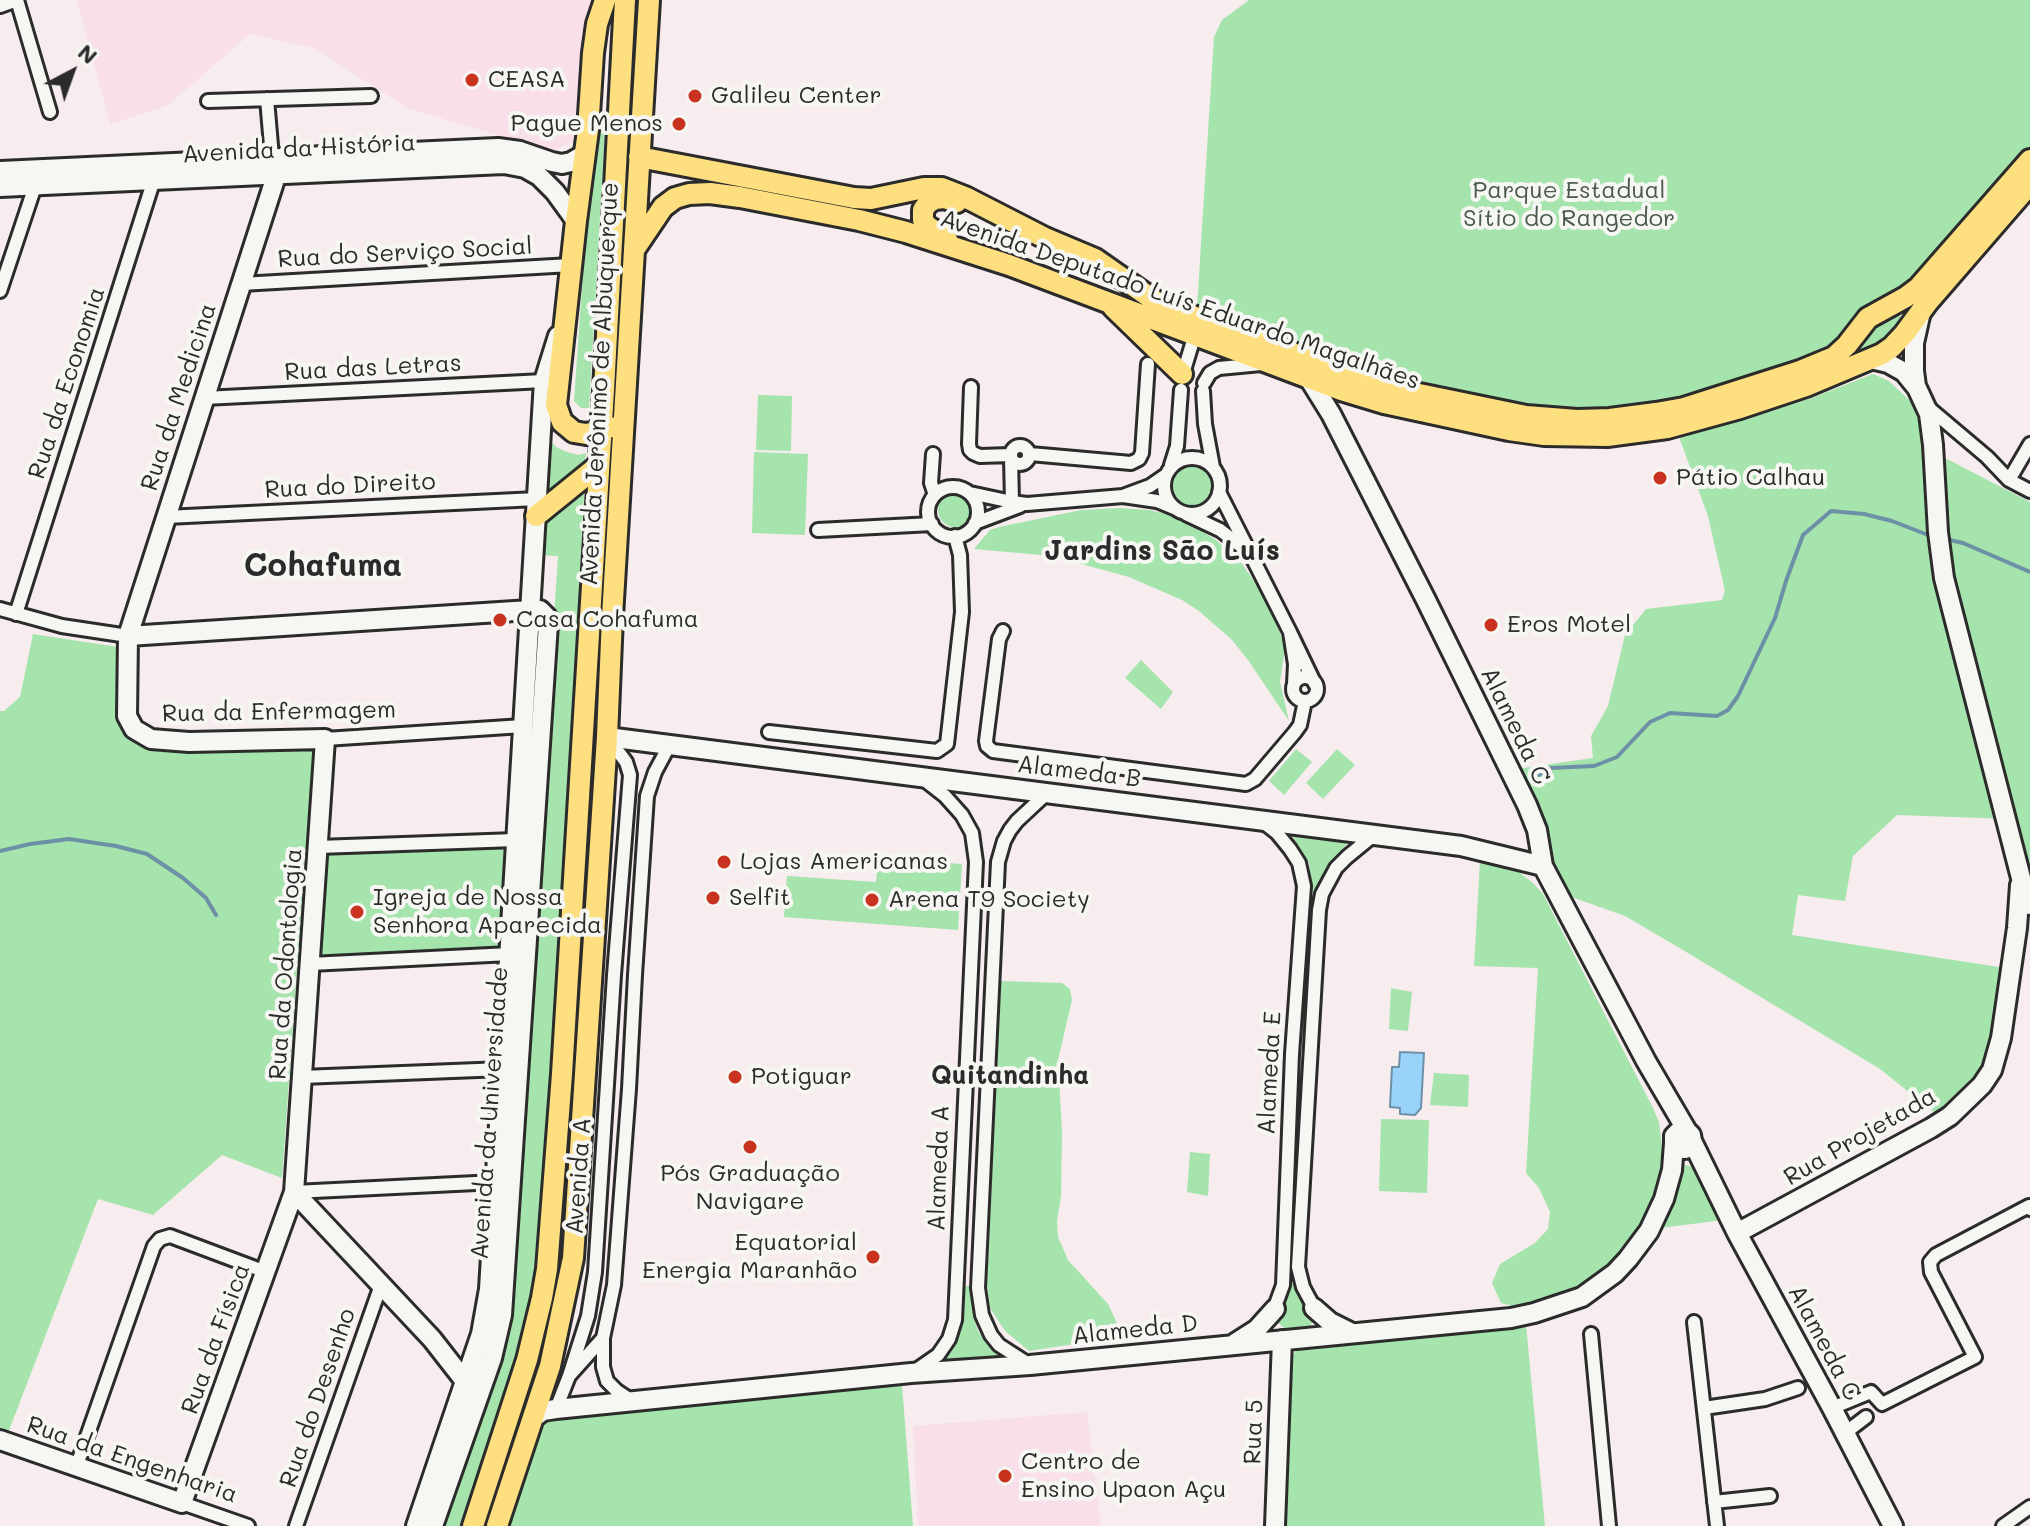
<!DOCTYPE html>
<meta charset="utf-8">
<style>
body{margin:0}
#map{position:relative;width:2030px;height:1526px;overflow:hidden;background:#f7ecee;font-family:Mali,sans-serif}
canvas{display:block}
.north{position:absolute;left:32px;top:32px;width:80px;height:80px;-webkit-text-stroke:6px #f6f6f2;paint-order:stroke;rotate:41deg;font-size:22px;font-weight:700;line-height:32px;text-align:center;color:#2b2b2b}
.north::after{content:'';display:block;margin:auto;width:28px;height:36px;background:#2b2b2b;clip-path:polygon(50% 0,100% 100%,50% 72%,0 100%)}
</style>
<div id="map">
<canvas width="2030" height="1526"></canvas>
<div class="north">N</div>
</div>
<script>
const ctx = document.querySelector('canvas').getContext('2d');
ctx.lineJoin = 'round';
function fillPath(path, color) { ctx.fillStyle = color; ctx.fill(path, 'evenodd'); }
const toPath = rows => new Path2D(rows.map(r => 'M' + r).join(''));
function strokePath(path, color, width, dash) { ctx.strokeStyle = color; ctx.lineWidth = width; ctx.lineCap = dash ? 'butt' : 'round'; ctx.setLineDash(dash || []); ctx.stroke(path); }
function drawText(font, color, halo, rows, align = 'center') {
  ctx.font = font + ' Mali,sans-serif'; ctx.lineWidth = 8; ctx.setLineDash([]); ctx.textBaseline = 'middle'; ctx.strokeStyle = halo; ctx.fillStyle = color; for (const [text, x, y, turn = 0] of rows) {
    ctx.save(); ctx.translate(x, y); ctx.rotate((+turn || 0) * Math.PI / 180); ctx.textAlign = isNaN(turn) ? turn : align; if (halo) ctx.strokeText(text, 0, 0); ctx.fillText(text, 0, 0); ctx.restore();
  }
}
fillPath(toPath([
 [77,0,599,0,582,53,575,141,551,151,407,108,314,48,250,34,167,106,110,124],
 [1087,1412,1101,1526,918,1526,913,1426]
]), '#f8dfe9');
fillPath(toPath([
 [1249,0,2030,0,2030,153,1915,284,1856,323,1819,357,1648,409,1548,412,1369,374,1197,307,1214,37,1222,20],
 [606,114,589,408,581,408,574,401,590,173],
 [1893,311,1899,315,1902,320,1899,326,1887,338,1821,373],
 [1873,374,1889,381,1910,401,1921,426,1926,451,1949,460,2030,502,2030,897,2009,819,1897,815,1853,856,1845,901,1798,895,1792,935,2005,968,1993,1055,1985,1075,1940,1117,1880,1069,1683,950,1625,916,1569,896,1548,860,1516,769,1593,758,1591,736,1608,706,1625,635,1646,609,1722,600,1725,591,1708,516,1679,437,1809,399],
 [758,395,792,396,791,451,756,450],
 [546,436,556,447,564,451,578,455,586,453,585,460,543,496],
 [754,452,808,454,805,535,752,533],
 '1173 486a20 20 0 1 1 40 0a20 20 0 1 1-40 0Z',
 '938 510a17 17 0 1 1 34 0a17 17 0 1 1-34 0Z',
 [584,494,555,1036,538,1270,526,1337,463,1526,440,1526,501,1354,517,1176,558,556,539,555,541,519],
 [1120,508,1149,510,1174,516,1194,526,1216,540,1240,561,1263,594,1280,633,1285,648,1280,682,1289,721,1248,660,1232,640,1199,611,1182,600,1129,577,1052,556,974,549,990,530,999,527,1081,510],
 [33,634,118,647,118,719,126,730,159,745,313,749,282,1178,222,1155,153,1215,98,1199,8,1433,0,1430,0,711,4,711,20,697],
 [1141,660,1173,692,1161,709,1125,678],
 [1296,749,1312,762,1284,795,1269,781],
 [1337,749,1355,765,1323,799,1306,783],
 [1292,836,1348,843,1332,861,1323,876,1316,895,1313,895,1309,863],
 [514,845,507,960,308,963,316,848],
 [878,858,962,864,958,930,784,917,787,876,876,882],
 [1480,861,1500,865,1520,873,1533,883,1543,894,1653,1108,1659,1122,1662,1147,1662,1164,1658,1187,1648,1215,1632,1240,1617,1259,1593,1279,1570,1291,1540,1302,1512,1306,1501,1303,1492,1283,1500,1264,1535,1243,1548,1229,1550,1212,1539,1188,1526,1173,1538,968,1474,966],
 [1001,981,1062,983,1070,989,1072,1000,1058,1060,1062,1132,1061,1196,1057,1221,1058,1237,1068,1260,1108,1304,1117,1323,1114,1338,1029,1351,1005,1331,990,1308,987,1284],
 [1391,988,1412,992,1408,1031,1389,1029],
 [1434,1073,1469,1075,1468,1107,1430,1105],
 [1381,1119,1429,1120,1427,1193,1379,1191],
 [1190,1152,1210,1154,1208,1196,1187,1192],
 [1684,1165,1690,1166,1697,1172,1723,1220,1661,1228,1670,1214,1678,1185,1680,1168],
 [1293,1274,1302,1302,1312,1319,1312,1323,1307,1329,1287,1330,1278,1323,1278,1317,1287,1296,1288,1275],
 [964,1286,969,1286,974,1318,978,1331,986,1343,1003,1356,943,1361,957,1338,961,1323],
 [1526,1325,1545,1526,1283,1526,1291,1360,1294,1353,1303,1347],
 [902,1385,913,1526,504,1526,539,1427,552,1418,570,1414]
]), '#a5e4ac');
const water = toPath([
 [1400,1052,1424,1053,1421,1108,1415,1115,1400,1114,1400,1108,1390,1107,1392,1067,1399,1067,1400,1052]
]);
fillPath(water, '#9ad3fa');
strokePath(water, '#6e90a7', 2);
strokePath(toPath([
 [1950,540,1963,543,2030,572],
 [1532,779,1550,768,1594,766,1617,757,1650,722,1670,713,1717,716,1728,710,1738,696,1775,618,1786,581,1803,535,1831,511,1864,514,1892,521,1928,535],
 [0,851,30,844,69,839,116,846,147,854,183,878,206,898,216,915]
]), '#6e90a7', 4);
const street = toPath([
 [17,0,50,112],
 [0,6,17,0],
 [267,99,272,157],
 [208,101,371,96],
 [241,284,571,265],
 [0,291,35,186],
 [1182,377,1195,334],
 [1204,383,1210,373,1219,368,1261,364],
 [971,387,969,444,970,450,973,453,980,456,1011,455],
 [1203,391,1205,424,1213,467],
 [204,398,544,381],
 [1929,408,1987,457,2009,480,2030,491],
 '1011 455a9 9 0 1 1 18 0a9 9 0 1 1-18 0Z',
 [933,454,931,483,935,495],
 [1030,454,1131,463,1139,459,1142,453,1148,364],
 [1011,458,1012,502],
 '1164 486a28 28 0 1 1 56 0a28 28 0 1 1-56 0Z',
 [1171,465,1177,446,1181,390],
 [1166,475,1150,486,1123,496,1157,501,1174,508],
 [2009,480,2030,444],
 '928 512a25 25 0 1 1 50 0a25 25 0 1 1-50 0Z',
 [1219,492,1290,632],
 [970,493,1012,502,1027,504,1123,496],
 [1186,514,1220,530,1242,547],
 [166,517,537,499],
 [975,523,1020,506],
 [818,530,932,524],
 [0,609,62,626,128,636],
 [16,614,155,176],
 [1003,631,999,639,986,741,987,746,993,751,1246,784,1255,779,1295,732,1300,725,1305,701],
 '1293 689a12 12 0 1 1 24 0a12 12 0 1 1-24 0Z',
 [1294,684,1295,664,1290,632,1315,684],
 [769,732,937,751,947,744,962,612,960,555,955,536],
 [325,739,523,726],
 [1263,822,1277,833,1290,849,1299,863,1304,886,1292,1054,1283,1285,1272,1315],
 [318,847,516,840],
 [310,964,510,954],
 [302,1077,503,1069],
 [294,1192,496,1182],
 [1317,1313,1303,1287,1298,1267,1319,910,1322,894,1336,868,1347,857,1375,834],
 [1694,1322,1717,1526],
 [1591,1334,1609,1526],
 [1027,1363,999,1345,991,1335,982,1315,978,1288,998,862,1004,841,1010,830,1017,821,1047,793],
 [915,1371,938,1355,949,1339,955,1320,976,862,972,833,962,815,945,796,922,778],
 [569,1376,588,1316,595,1272,614,975,630,775,626,762,607,737],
 [632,1401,617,1391,607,1381,603,1367,603,1338,614,1285,617,1246,629,1089,635,975,647,796,655,772,670,744],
 [1704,1408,1765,1399,1798,1388],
 [1832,1408,1871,1392,1882,1404,1975,1357,1931,1272,1930,1262,1936,1255,2029,1206,2030,1209],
 [556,1409,569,1376,603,1338],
 [1845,1433,1866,1417],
 [77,1465,154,1246,160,1239,170,1236,266,1272],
 [1714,1502,1770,1496],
 [182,1503,248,1526],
 [296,1526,381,1285],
 [2003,1526,2030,1507]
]);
const secondary = toPath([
 [0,171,498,148,520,151,552,162,562,164,571,162,585,154],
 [0,187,504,164,525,168,539,176,555,192,576,221],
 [1871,359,1888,363,1904,372,1917,388,1929,414,1933,445,1938,532,1944,578,2021,878,2030,905],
 [1308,377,1331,414,1426,600,1527,805,1537,830,1543,866,1646,1061,1687,1131,1691,1135,1692,1141,1690,1146,1685,1149,1679,1148,1674,1143,1674,1136,1678,1132,1687,1131],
 [1916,386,1914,371,1914,343,1920,316],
 [128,636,530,610,540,610,547,617,548,624,502,1315,492,1358,433,1526],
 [607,737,1461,846,1543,866],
 [1692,1141,1737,1233,1832,1408,1893,1526],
 [294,1192,432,1339,471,1389],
 [1737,1233,1931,1128,1950,1116,1982,1085,1992,1070,2001,1038,2017,928,2020,885],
 [1314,1308,1330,1322,1352,1333],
 [1235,1343,1257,1329,1275,1309],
 [532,1419,543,1411,556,1409,911,1373,1030,1365,1511,1318,1534,1313,1582,1297,1615,1273,1628,1259,1649,1231,1664,1199,1672,1170,1674,1143],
 [0,1440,182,1503,294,1192,325,739,189,742,151,739,134,729,127,716,128,636,277,173],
 [416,1526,481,1334,489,1289,544,381,558,336],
 [1275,1526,1282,1340]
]);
const primary = toPath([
 [605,0,597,24,593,53,588,130,576,221,556,405,562,422,574,432,586,434,601,431,610,427],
 [639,157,854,198,871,199,924,188,942,188,965,197,1045,238,1095,259,1158,303,1360,378,1390,388,1526,416,1577,420,1610,419,1656,413,1684,408,1800,371,1834,357,1847,345,1868,318,1906,297,1918,288,2030,160],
 [947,239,927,226,923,220,923,210,928,203,935,199,944,198,957,202],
 [634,250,663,207,675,198,689,194,710,193,740,197,859,220,906,232,1009,265,1341,390,1384,403,1509,430,1544,435,1607,436,1667,428,1740,408,1806,386,1882,354,1892,347,1905,333,1927,303,2030,184],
 [1113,307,1182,374],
 [536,516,599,465],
 [473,1526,527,1360,542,1298,547,1269,562,1074,604,390,625,0],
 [497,1526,550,1366,573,1258,607,737,612,617,649,0]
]);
strokePath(street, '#2b2b2b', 18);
strokePath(secondary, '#2b2b2b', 24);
strokePath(primary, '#2b2b2b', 26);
strokePath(street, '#f6f6f2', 12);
strokePath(secondary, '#f6f6f2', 18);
strokePath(primary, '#fedf80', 20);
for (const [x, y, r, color] of [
 [472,80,8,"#c8321e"],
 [695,96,8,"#c8321e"],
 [679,124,8,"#c8321e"],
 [1660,478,8,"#c8321e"],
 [500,620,8,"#c8321e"],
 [1491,625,8,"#c8321e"],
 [724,862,8,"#c8321e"],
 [713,898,8,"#c8321e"],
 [872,900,8,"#c8321e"],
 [357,912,8,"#c8321e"],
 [735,1077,8,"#c8321e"],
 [750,1147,8,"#c8321e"],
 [873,1257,8,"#c8321e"],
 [1005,1476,8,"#c8321e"]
]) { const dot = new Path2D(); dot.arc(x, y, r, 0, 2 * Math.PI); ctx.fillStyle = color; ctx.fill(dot); strokePath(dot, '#f6f6f2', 3); }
drawText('24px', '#2b2b2b', '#f6f6f2', [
 ["CEASA",488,80],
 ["Galileu Center",711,96],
 ["Pague Menos",663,124,"right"],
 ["Pátio Calhau",1676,478],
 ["Casa Cohafuma",516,620],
 ["Eros Motel",1507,625],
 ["Lojas Americanas",740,862],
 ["Igreja de Nossa",373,898],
 ["Senhora Aparecida",373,926],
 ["Selfit",729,898],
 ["Arena T9 Society",888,900],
 ["Potiguar",751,1077],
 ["Pós Graduação",750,1174,"center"],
 ["Navigare",750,1202,"center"],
 ["Equatorial",857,1243,"right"],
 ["Energia Maranhão",857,1271,"right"],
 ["Centro de",1021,1462],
 ["Ensino Upaon Açu",1021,1490]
], 'left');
drawText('24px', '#2b2b2b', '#f6f6f2', [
 ["Avenida da História",299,149,-3],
 ["Rua do Serviço Social",405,253,-3],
 ["Avenida Deputado Luís Eduardo Magalhães",1180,300,19],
 ["Rua das Letras",373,368,-3],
 ["Rua da Economia",67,383,-72],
 ["Avenida Jerônimo de Albuquerque",600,384,-87],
 ["Rua da Medicina",179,397,-72],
 ["Rua do Direito",350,486,-3],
 ["Rua da Enfermagem",279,712,-1],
 ["Alameda C",1515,726,64],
 ["Alameda B",1079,772,7],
 ["Rua da Odontologia",286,964,-86],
 ["Alameda E",1270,1073,-87],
 ["Avenida da Universidade",490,1113,-86],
 ["Rua Projetada",1860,1137,-30],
 ["Alameda A",939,1168,-88],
 ["Avenida A",579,1176,-86],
 ["Alameda D",1135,1330,-6],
 ["Rua da Física",216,1339,-70],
 ["Alameda C",1824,1343,62],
 ["Rua do Desenho",318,1398,-71],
 ["Rua 5",1254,1432,-88],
 ["Rua da Engenharia",132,1460,19]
]);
drawText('24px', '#4a594b', '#f6f6f2', [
 ["Parque Estadual",1569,191],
 ["Sítio do Rangedor",1569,219]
]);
drawText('bold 26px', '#2b2b2b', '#f6f6f2', [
 ["Quitandinha",1010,1076]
]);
drawText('bold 28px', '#2b2b2b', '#f6f6f2', [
 ["Jardins São Luís",1162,551]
]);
drawText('bold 32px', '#2b2b2b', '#f6f6f2', [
 ["Cohafuma",323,566]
]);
</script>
